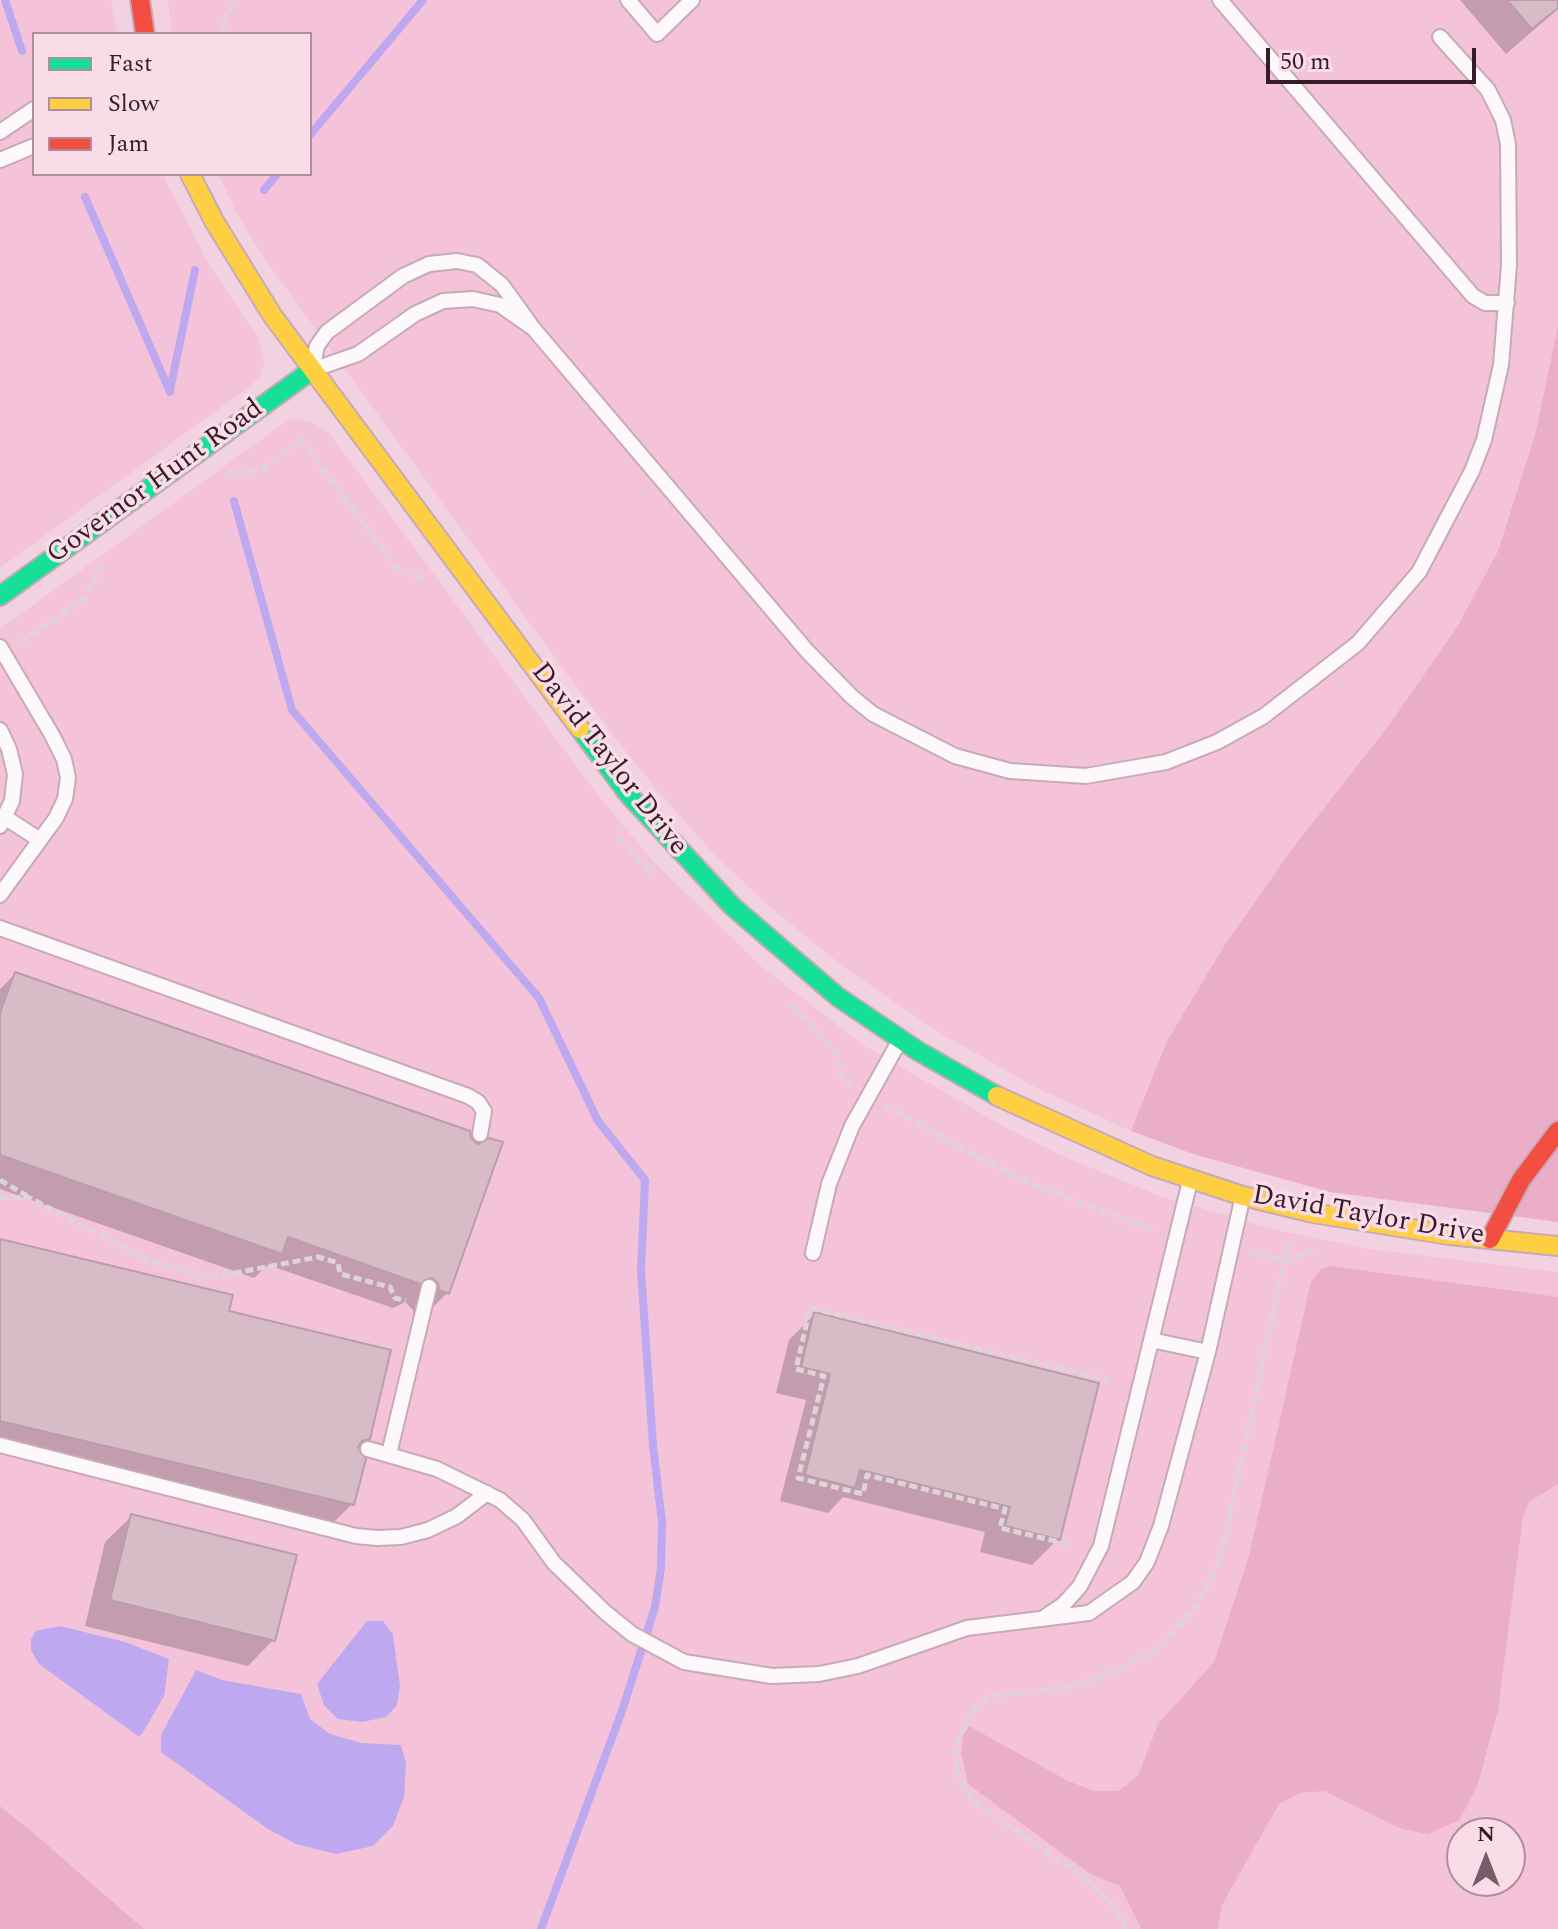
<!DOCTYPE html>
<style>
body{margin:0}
#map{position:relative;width:1558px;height:1929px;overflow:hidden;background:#f2d2e0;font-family:Spectral,serif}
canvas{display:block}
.legend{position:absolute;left:32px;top:32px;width:280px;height:144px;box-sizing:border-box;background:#fadce8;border:2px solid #ac8f9b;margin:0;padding:10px 14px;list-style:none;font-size:24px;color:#361b28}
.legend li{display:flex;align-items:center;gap:16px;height:40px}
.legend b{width:40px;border:2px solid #ac8f9b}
.north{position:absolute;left:1446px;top:1817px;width:80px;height:80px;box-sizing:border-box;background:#fadce8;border:2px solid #ac8f9b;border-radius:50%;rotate:0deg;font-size:22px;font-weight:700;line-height:32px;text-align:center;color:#361b28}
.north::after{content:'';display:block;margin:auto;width:28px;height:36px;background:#785b68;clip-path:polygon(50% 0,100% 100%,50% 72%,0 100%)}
.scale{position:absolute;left:1266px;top:48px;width:210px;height:36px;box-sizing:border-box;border:4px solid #361b28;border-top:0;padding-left:10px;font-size:24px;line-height:28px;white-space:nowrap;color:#361b28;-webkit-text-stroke:6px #fadce8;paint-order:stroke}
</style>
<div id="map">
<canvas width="1558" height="1929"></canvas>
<ul class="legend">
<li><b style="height:10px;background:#16e098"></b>Fast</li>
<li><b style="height:10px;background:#ffcf43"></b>Slow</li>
<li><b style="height:10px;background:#f24e42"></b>Jam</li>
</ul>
<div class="north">N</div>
<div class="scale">50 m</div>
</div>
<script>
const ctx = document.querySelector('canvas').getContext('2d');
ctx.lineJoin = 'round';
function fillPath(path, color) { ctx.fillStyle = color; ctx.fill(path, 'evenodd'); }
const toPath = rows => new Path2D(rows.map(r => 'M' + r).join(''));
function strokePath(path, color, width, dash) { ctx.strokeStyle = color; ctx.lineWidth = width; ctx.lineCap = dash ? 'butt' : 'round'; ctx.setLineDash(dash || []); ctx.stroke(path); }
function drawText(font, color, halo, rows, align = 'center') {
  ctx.font = font + ' Spectral,serif'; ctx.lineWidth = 7; ctx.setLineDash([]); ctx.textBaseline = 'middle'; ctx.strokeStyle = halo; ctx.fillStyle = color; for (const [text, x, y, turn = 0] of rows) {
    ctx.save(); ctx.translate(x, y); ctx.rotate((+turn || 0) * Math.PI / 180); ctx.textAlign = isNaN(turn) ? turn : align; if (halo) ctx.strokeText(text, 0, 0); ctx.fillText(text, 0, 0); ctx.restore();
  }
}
fillPath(toPath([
 [0,0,111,0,117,34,34,34,34,174,162,174,209,264,258,338,265,362,260,377,250,386,0,568],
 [168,0,1558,0,1558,326,1535,435,1498,551,1457,627,1389,725,1292,849,1224,946,1167,1041,1131,1131,1035,1087,945,1036,849,971,771,908,716,856,654,787,569,677,269,265,238,216,218,174,310,174,310,34,172,34],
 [296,419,310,421,329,433,591,786,651,859,762,967,863,1045,1003,1126,1065,1157,1160,1196,1276,1230,1369,1249,1558,1272,1558,1929,144,1929,0,1806,0,629,287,421],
 [1462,1833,1510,1833,1510,1881,1462,1881]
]), '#f4c3d9');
fillPath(toPath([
 [1558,326,1558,1222,1330,1192,1193,1154,1131,1131,1167,1041,1224,946,1292,849,1389,725,1457,627,1498,551,1535,435],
 [1330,1266,1558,1297,1558,1484,1529,1502,1523,1516,1498,1710,1477,1787,1459,1820,1428,1834,1402,1829,1324,1791,1299,1793,1279,1804,1222,1905,1218,1929,1141,1929,1120,1886,1092,1875,968,1784,961,1752,963,1736,969,1726,1068,1781,1094,1791,1118,1791,1138,1776,1158,1724,1214,1662,1249,1556,1311,1282,1320,1270],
 [0,1806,31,1831,144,1929,0,1929]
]), '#ebaec9');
fillPath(toPath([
 [367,1621,383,1621,393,1635,400,1686,397,1705,386,1717,362,1722,338,1719,324,1705,317,1684],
 [60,1626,125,1642,169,1659,164,1696,142,1734,138,1736,39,1664,31,1650,31,1639,36,1631],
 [196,1670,222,1680,301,1694,310,1719,330,1734,361,1743,401,1745,406,1764,404,1797,393,1826,373,1846,336,1854,296,1844,268,1829,161,1752,161,1735]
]), '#bea8ef');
fillPath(toPath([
 [1460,0,1558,0,1558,9,1506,54],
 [15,974,468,1132,447,1293,421,1319,413,1316,413,1310,405,1302,393,1308,268,1265,254,1278,0,1189,0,989],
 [0,1241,227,1313,369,1438,357,1449,352,1504,326,1530,0,1453],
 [815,1314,1058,1539,1032,1565,980,1552,985,1532,843,1497,828,1513,780,1501,806,1400,776,1393,789,1340],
 [131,1517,273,1640,248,1666,85,1626,105,1542]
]), '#0003');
strokePath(toPath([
 [5,0,22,51],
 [310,135,423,0],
 [264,190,277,174],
 [85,197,170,392],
 [170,390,195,270],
 [234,501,292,710,539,998,598,1121,645,1180,641,1270,653,1446,662,1522,661,1568,655,1607,623,1708,541,1929]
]), '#bea8ef', 8);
const building = toPath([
 [1507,0,1558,0,1558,8,1532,29,1507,0],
 [15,972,470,1131,471,1138,478,1144,489,1138,503,1142,449,1294,439,1290,438,1283,432,1278,420,1284,288,1237,282,1254,0,1155,0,1013,15,972],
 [0,1239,233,1295,229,1311,391,1350,370,1439,362,1441,358,1447,366,1459,354,1505,0,1421,0,1239],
 [814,1312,1099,1383,1060,1540,1005,1526,1010,1507,860,1470,855,1488,805,1475,830,1374,801,1367,814,1312],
 [131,1514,297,1555,275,1641,110,1600,131,1514]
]);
fillPath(building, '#d7bbc7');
strokePath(building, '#b89eaa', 2);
const lane = toPath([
 [628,0,657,34,692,0],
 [1220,0,1473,296,1485,303,1507,303],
 [0,132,34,109],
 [0,160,34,146],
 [533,328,500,305,473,299,443,301,415,314,358,354,312,370,317,346,327,332,403,276,429,264,457,261,477,265,502,285,533,328,807,651,852,697,873,714,955,756,1010,771,1086,776,1166,762,1217,742,1264,716,1358,643,1419,572,1472,471,1484,440,1501,365,1509,265,1508,144,1503,120,1488,90,1440,37],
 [0,647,52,735,64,759,68,778,65,799,56,818,0,895],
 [0,730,9,749,15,774,12,801,0,826],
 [6,818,40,840],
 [0,928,468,1096,478,1102,484,1111,480,1134],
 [813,1253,829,1184,852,1126,900,1040],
 [1151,1340,1208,1352],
 [0,1445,356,1536,377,1538,401,1537,428,1530,457,1516,487,1493],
 [368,1449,437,1469,500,1500,523,1520,554,1563,606,1613,632,1634,684,1662,772,1676,819,1674,858,1666,967,1628,1089,1613,1133,1582,1147,1562,1161,1526,1208,1352,1242,1200],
 [389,1454,429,1287],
 [1042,1619,1064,1604,1080,1586,1101,1546,1190,1181]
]);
const fast = toPath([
 [0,596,312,370],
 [580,729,629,795,733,907,838,997,918,1051,997,1096]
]);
const slow = toPath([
 [190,174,214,221,272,315,580,729],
 [997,1096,1152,1166,1243,1196,1313,1213,1449,1235,1558,1246]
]);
const jam = toPath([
 [140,0,145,34],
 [1490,1239,1521,1180,1558,1131]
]);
strokePath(lane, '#c6aab7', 18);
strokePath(fast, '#c6aab7', 22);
strokePath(slow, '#c6aab7', 22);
strokePath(jam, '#c6aab7', 22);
strokePath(toPath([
 [223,34,227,14,236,0],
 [226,475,263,469,301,440,398,569,423,578],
 [21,642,84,599,102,566],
 [619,839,653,875],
 [792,1005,835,1052,843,1078,852,1084],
 [884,1105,1021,1180,1157,1231],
 [0,1180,29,1197],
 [0,1197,30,1198,144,1258,209,1278,318,1257,338,1263,340,1274,390,1287,395,1298,406,1301],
 [1249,1252,1284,1260,1316,1249],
 [1068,1544,1000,1528,1005,1509,867,1475,863,1494,798,1478,824,1376,796,1369,810,1308,1108,1380],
 [1126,1929,1116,1909,1083,1876,976,1804,958,1775,955,1747,970,1714,992,1696,1062,1688,1108,1675,1159,1648,1196,1606,1217,1565,1225,1537,1288,1243]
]), '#ded4d8', 5, [8, 4]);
strokePath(lane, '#fdf8fa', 14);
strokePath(fast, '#16e098', 18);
strokePath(slow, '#ffcf43', 18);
strokePath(jam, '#f24e42', 18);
drawText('28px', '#361b28', '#fadce8', [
 ["Governor Hunt Road",156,483,-36],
 ["David Taylor Drive",608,760,52],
 ["David Taylor Drive",1368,1217,10]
]);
</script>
